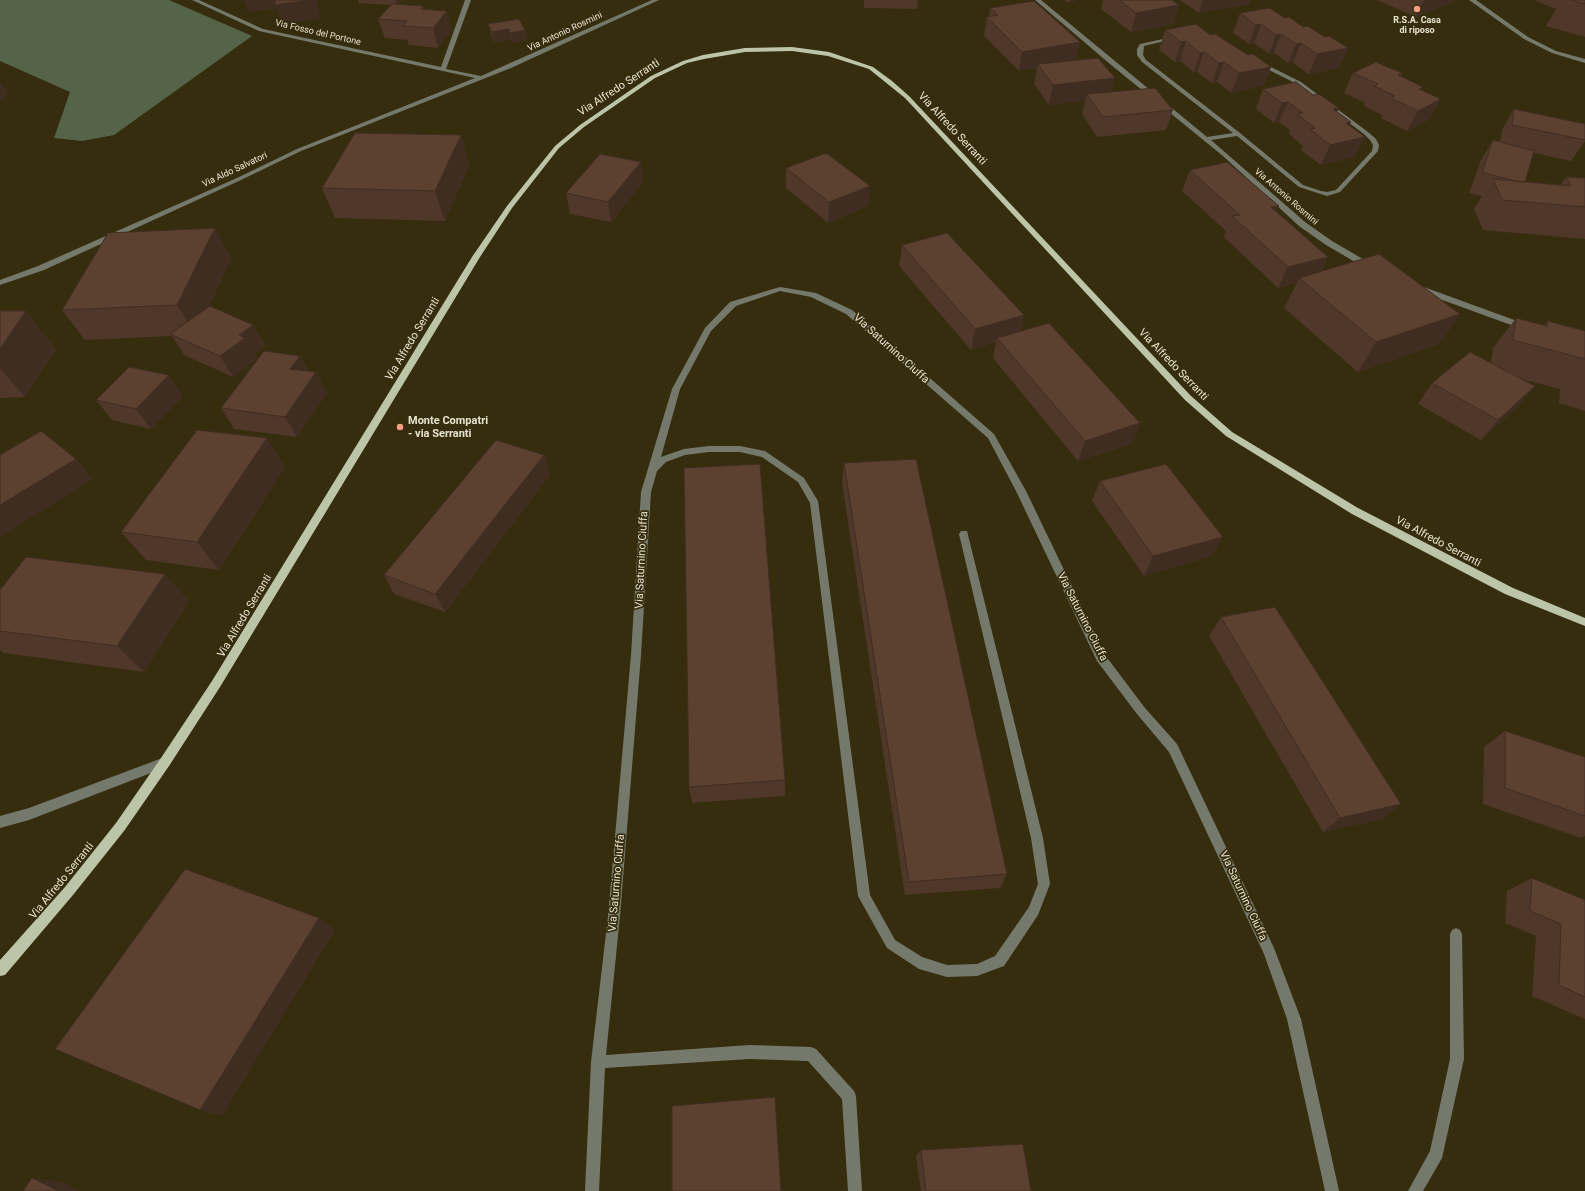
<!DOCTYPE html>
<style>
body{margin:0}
canvas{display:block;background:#352d0d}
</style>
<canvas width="1585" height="1191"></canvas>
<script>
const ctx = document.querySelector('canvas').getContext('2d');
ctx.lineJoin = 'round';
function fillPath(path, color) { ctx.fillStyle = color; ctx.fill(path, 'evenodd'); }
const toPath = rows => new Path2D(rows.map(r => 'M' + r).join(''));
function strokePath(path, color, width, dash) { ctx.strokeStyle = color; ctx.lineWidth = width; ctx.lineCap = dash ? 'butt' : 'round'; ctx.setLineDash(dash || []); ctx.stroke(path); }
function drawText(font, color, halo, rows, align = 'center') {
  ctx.font = font + ' Roboto,sans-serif'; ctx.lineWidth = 3.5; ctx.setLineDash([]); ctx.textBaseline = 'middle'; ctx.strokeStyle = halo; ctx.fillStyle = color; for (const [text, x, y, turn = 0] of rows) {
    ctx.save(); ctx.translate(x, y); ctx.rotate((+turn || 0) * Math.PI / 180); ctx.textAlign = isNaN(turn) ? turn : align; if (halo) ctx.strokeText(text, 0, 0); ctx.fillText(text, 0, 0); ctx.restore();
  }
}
fillPath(toPath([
 [0,0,169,0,252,36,114,135,82,141,54,138,70,92,0,61]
]), '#556448');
fillPath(toPath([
 [192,0,199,0,263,29,441,67,465,0,471,0,446,69,481,76,652,0,659,0,511,68,301,151,241,180,44,270,0,285,0,280,38,266,237,178,297,149,475,78,259,31,192,0],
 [1035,0,1041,0,1207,137,1233,133,1142,62,1137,55,1137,49,1140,44,1177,36,1177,38,1144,46,1143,55,1146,60,1240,133,1303,185,1321,191,1327,192,1336,190,1372,151,1373,145,1370,140,1364,134,1297,84,1257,64,1257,62,1261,62,1301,82,1368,132,1376,139,1379,145,1378,151,1340,192,1327,196,1299,187,1237,136,1211,140,1305,222,1332,241,1373,265,1373,269,1367,269,1326,245,1299,226,1223,156,1110,64,1035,0],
 [1469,0,1476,0,1528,37,1556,51,1585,59,1585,63,1552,53,1524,39,1469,0],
 [1415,286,1421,286,1528,325,1529,327,1528,329,1522,329,1415,290,1415,286],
 [780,287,816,293,852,310,994,434,1026,491,1105,655,1145,708,1177,744,1274,948,1301,1019,1339,1191,1325,1191,1287,1019,1264,954,1169,752,1137,714,1097,661,1016,491,988,438,846,314,811,297,780,291,736,306,711,331,680,389,661,457,684,449,709,446,740,446,765,451,804,478,818,501,870,895,895,940,922,957,947,965,977,964,995,956,1029,907,1038,884,1031,838,959,534,961,531,967,531,1043,838,1050,884,1038,915,1004,966,977,976,947,977,919,969,887,948,858,896,810,503,798,482,762,457,740,452,709,452,685,455,666,462,657,471,651,492,641,655,620,916,606,1055,750,1045,811,1047,816,1049,854,1091,856,1096,862,1191,848,1191,842,1099,808,1061,750,1059,605,1068,599,1191,585,1191,591,1062,608,916,631,655,641,492,672,389,705,328,730,302,780,287],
 [165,757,169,758,171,762,169,766,29,820,0,828,0,816,29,808,165,757],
 [1456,928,1460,930,1462,934,1464,1059,1442,1158,1423,1191,1408,1191,1430,1151,1450,1059,1450,934,1452,930,1456,928]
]), '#75796c');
fillPath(toPath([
 [792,47,829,52,873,67,892,81,909,96,1191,396,1232,432,1358,508,1513,588,1585,618,1585,626,1505,594,1352,514,1226,436,1185,400,905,98,869,69,828,56,792,51,745,52,704,59,687,63,655,78,584,127,559,148,512,208,480,257,220,687,169,766,124,831,73,895,5,975,0,976,0,960,65,887,116,823,161,758,212,681,472,257,507,206,555,146,580,125,651,76,683,61,703,55,745,48,792,47]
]), '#bdc5a9');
fillPath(toPath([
 [358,0,402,0,398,5,423,6,424,9,452,30,438,48,409,45,407,40,385,38,378,19,391,5,359,3],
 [864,0,918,0,917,9,864,8],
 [1064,0,1077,0,1069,3],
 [1103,0,1172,0,1179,5,1173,24,1131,32,1101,9],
 [1180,0,1250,0,1249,4,1199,13],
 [1377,0,1455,0,1455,1,1416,17],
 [1534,0,1585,0,1585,37,1546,26,1556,9],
 [990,8,1080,42,1075,61,1115,78,1111,92,1173,110,1166,130,1097,137,1082,114,1085,101,1049,105,1034,84,1037,68,1019,71,984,36,987,17,989,17],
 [1240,13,1285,18,1348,48,1339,68,1309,74,1293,63,1288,63,1274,53,1269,54,1254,43,1249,44,1233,33],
 [488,24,525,30,527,40,513,43,511,39,494,42,491,34],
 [1165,30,1210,35,1271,67,1263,86,1231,93,1217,82,1212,83,1197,72,1194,72,1180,61,1175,62,1159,50],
 [1353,73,1402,73,1400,77,1423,87,1421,90,1430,119,1407,131,1381,118,1382,115,1364,106,1365,103,1344,93],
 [1263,89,1313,95,1339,108,1337,112,1349,126,1355,157,1321,165,1301,150,1303,146,1289,134,1290,130,1279,122,1274,123,1256,109],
 [1514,109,1585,124,1585,141,1571,161,1534,153,1525,182,1560,185,1566,177,1585,178,1585,239,1483,230,1474,209,1482,196,1469,193,1481,160,1493,140,1500,142,1502,130],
 [461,135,469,165,445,221,335,218,322,188],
 [786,168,870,186,868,206,828,223,786,188],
 [1190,170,1279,206,1276,212,1328,257,1321,272,1460,314,1439,344,1358,372,1284,308,1297,283,1278,288,1224,237,1226,231,1182,191],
 [643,182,611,222,570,214,566,193],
 [902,245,1024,315,1020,331,1140,423,1132,444,1078,461,993,358,996,342,971,350,899,266],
 [231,258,209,307,253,325,265,346,254,354,257,358,233,377,184,355,172,336,85,340,62,310],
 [0,311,56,349,25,397,0,398],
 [1516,318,1544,325,1548,321,1585,331,1585,411,1559,403,1560,389,1521,379,1535,386,1518,406,1481,440,1418,404,1432,383,1491,363,1493,348],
 [300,356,308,371,316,372,327,393,297,437,234,429,221,408],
 [183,396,151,429,112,420,96,400],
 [544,455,550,475,445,612,394,594,384,575],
 [844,463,1007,874,1000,888,905,895,842,483],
 [285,467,219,570,146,560,121,532],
 [1100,481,1212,556,1144,576,1092,501],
 [0,590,189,601,144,672,4,653,0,650],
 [1221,617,1382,819,1323,832,1209,636],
 [1505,731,1585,757,1585,836,1581,838,1483,804,1484,747],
 [785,780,785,796,692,803,689,787],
 [1532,878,1585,900,1585,1019,1532,996,1536,936,1505,923,1507,891],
 [921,1150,1031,1191,921,1191,916,1156]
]), '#4f3729');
fillPath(toPath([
 [244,0,317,0,320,19,283,24,277,8,249,12],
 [396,0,402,0,397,6],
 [1070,0,1077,0,1069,3],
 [1203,0,1250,0,1249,4,1199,13],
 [1424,0,1455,0,1455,1,1416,17],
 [1179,5,1173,24,1131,32,1136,13],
 [447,11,452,30,438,48,433,28],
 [1261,24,1254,43,1249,44,1256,25],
 [509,29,511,39,494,42,492,32],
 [525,30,527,40,513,43,510,33],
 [1281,34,1274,53,1269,54,1276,35],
 [1186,41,1180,61,1175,62,1181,42],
 [1080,42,1075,62,1038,64,1037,68,1019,71,1022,52],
 [1301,43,1293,63,1288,63,1296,44],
 [1348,48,1339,68,1309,74,1317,54],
 [1204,52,1197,72,1194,72,1200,53],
 [1224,62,1217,82,1212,83,1219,63],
 [1271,67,1263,86,1231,93,1239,73],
 [1115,78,1110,98,1087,94,1085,101,1049,105,1053,85],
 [0,81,8,93,0,102],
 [1441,99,1430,119,1407,131,1418,111],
 [1288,102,1279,122,1274,123,1282,103],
 [1339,108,1329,128,1333,109],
 [1351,122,1341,142,1365,137,1355,157,1321,165,1330,145,1346,123],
 [461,135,469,165,445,221,435,191],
 [641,162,643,182,611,222,608,202],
 [870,186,868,206,828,223,829,202],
 [1279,206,1270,226,1271,207],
 [215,228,231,258,196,335,177,305],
 [1328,257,1317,278,1299,278,1297,283,1278,288,1288,267],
 [26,311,56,349,25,397,0,368,0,349],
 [1460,314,1439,344,1358,372,1376,342],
 [1024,315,1019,335,997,338,996,342,971,350,975,329],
 [253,325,265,346,254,354,257,358,233,377,220,356,239,335],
 [300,356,311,376,290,369],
 [316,372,327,393,297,437,285,417],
 [169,375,183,396,151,429,136,409],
 [1535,386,1518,406,1481,440,1498,420],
 [1140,423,1132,444,1078,461,1085,441],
 [267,438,285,467,219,570,197,542],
 [544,455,550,475,445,612,435,594],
 [76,459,93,479,0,537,0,505],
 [1223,537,1212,556,1144,576,1153,556],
 [165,574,189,601,144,672,117,646],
 [1401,804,1382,819,1323,832,1340,818],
 [319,918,335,930,222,1116,200,1110],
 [32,1178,62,1182,80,1191,59,1191]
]), '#402d22');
const building = toPath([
 [275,0,309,0,275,5,275,0],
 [1119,0,1172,0,1179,5,1136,13,1119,0],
 [1571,0,1585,0,1585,4,1571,0],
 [1034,1,1080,42,1022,52,987,17,998,15,990,8,1034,1],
 [392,4,423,6,421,9,447,11,433,28,403,26,407,21,378,19,392,4],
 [1270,8,1285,18,1289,17,1303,27,1308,26,1325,37,1329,36,1348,48,1317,54,1301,43,1296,44,1281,34,1276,35,1261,24,1256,25,1240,13,1270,8],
 [519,19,525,30,510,33,509,29,492,32,488,24,519,19],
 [1196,24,1210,35,1215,34,1248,55,1253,54,1271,67,1239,73,1224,62,1219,63,1204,52,1200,53,1186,41,1181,42,1165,30,1196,24],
 [1098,58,1115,78,1053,85,1038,64,1098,58],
 [1376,62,1402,73,1398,75,1423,87,1419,89,1441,99,1418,111,1391,98,1395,96,1374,86,1378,84,1353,73,1376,62],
 [1296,82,1313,95,1319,94,1339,108,1333,109,1351,122,1346,123,1365,137,1330,145,1310,129,1315,128,1297,114,1303,113,1288,102,1282,103,1263,89,1296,82],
 [1155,88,1173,110,1103,117,1087,94,1155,88],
 [1514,109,1585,124,1585,140,1512,125,1514,109],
 [355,133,461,135,435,191,322,188,355,133],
 [1493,140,1534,151,1525,182,1514,181,1482,172,1493,140],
 [826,153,870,186,829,202,786,168,826,153],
 [600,154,641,162,608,202,566,193,600,154],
 [1227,162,1279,206,1271,207,1328,257,1288,267,1232,216,1240,215,1190,170,1227,162],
 [1566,177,1585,178,1585,207,1502,200,1493,179,1571,186,1566,177],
 [215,228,177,305,62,310,108,233,215,228],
 [947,233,1024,315,975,329,902,245,947,233],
 [1379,254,1460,314,1376,342,1299,278,1379,254],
 [210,306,253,325,239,335,245,338,220,356,170,334,210,306],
 [0,311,26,311,0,349,0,311],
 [1516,318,1547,326,1548,321,1585,331,1585,359,1513,340,1516,318],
 [1049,323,1140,423,1085,441,997,338,1049,323],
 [264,351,300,356,290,369,316,372,285,417,221,408,264,351],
 [1470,352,1535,386,1498,420,1432,383,1470,352],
 [129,367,169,375,136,409,96,400,129,367],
 [197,430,267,438,197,542,121,532,197,430],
 [41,431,76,459,0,505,0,455,41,431],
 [496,440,544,455,435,594,384,575,496,440],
 [916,459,1007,874,909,882,844,463,916,459],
 [760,464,785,780,689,787,684,468,760,464],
 [1166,464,1223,537,1153,556,1100,481,1166,464],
 [26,557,165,574,117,646,0,631,0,590,26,557],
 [1275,607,1401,804,1340,818,1221,617,1275,607],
 [1505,731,1585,757,1585,816,1505,788,1505,731],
 [185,869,319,918,200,1110,55,1049,185,869],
 [1532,878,1585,900,1585,997,1559,985,1561,924,1530,911,1532,878],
 [775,1097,781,1191,672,1191,672,1106,775,1097],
 [1023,1144,1031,1191,926,1191,921,1150,1023,1144],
 [32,1178,59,1191,23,1191,32,1178]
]);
fillPath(building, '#5c4030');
strokePath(building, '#402d22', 1);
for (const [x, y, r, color] of [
 [1417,9,4,"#f49e86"],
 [400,427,4,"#f49e86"]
]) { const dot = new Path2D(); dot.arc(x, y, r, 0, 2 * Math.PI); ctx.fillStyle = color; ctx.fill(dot); strokePath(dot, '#352d0d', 1.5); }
drawText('bold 9px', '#e7e3d1', '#352d0d', [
 ["R.S.A. Casa",1417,21],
 ["di riposo",1417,31]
]);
drawText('9px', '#e7e3d1', '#352d0d', [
 ["Via Antonio Rosmini",565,32,-25],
 ["Via Fosso del Portone",318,33,13],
 ["Via Aldo Salvatori",235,170,-25],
 ["Via Antonio Rosmini",1286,197,41]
]);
drawText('11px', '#e7e3d1', '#352d0d', [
 ["Via Alfredo Serranti",619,88,-33],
 ["Via Alfredo Serranti",952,129,47],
 ["Via Alfredo Serranti",413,339,-59],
 ["Via Saturnino Ciuffa",891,349,42],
 ["Via Alfredo Serranti",1173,365,46],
 ["Via Alfredo Serranti",1438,542,28],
 ["Via Saturnino Ciuffa",642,560,-87],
 ["Via Alfredo Serranti",245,616,-59],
 ["Via Saturnino Ciuffa",1082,617,63],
 ["Via Alfredo Serranti",62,881,-51],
 ["Via Saturnino Ciuffa",617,883,-85],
 ["Via Saturnino Ciuffa",1243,896,65]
]);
drawText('bold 11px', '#e7e3d1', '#352d0d', [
 ["Monte Compatri",408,421],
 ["- via Serranti",408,434]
], 'left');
</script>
